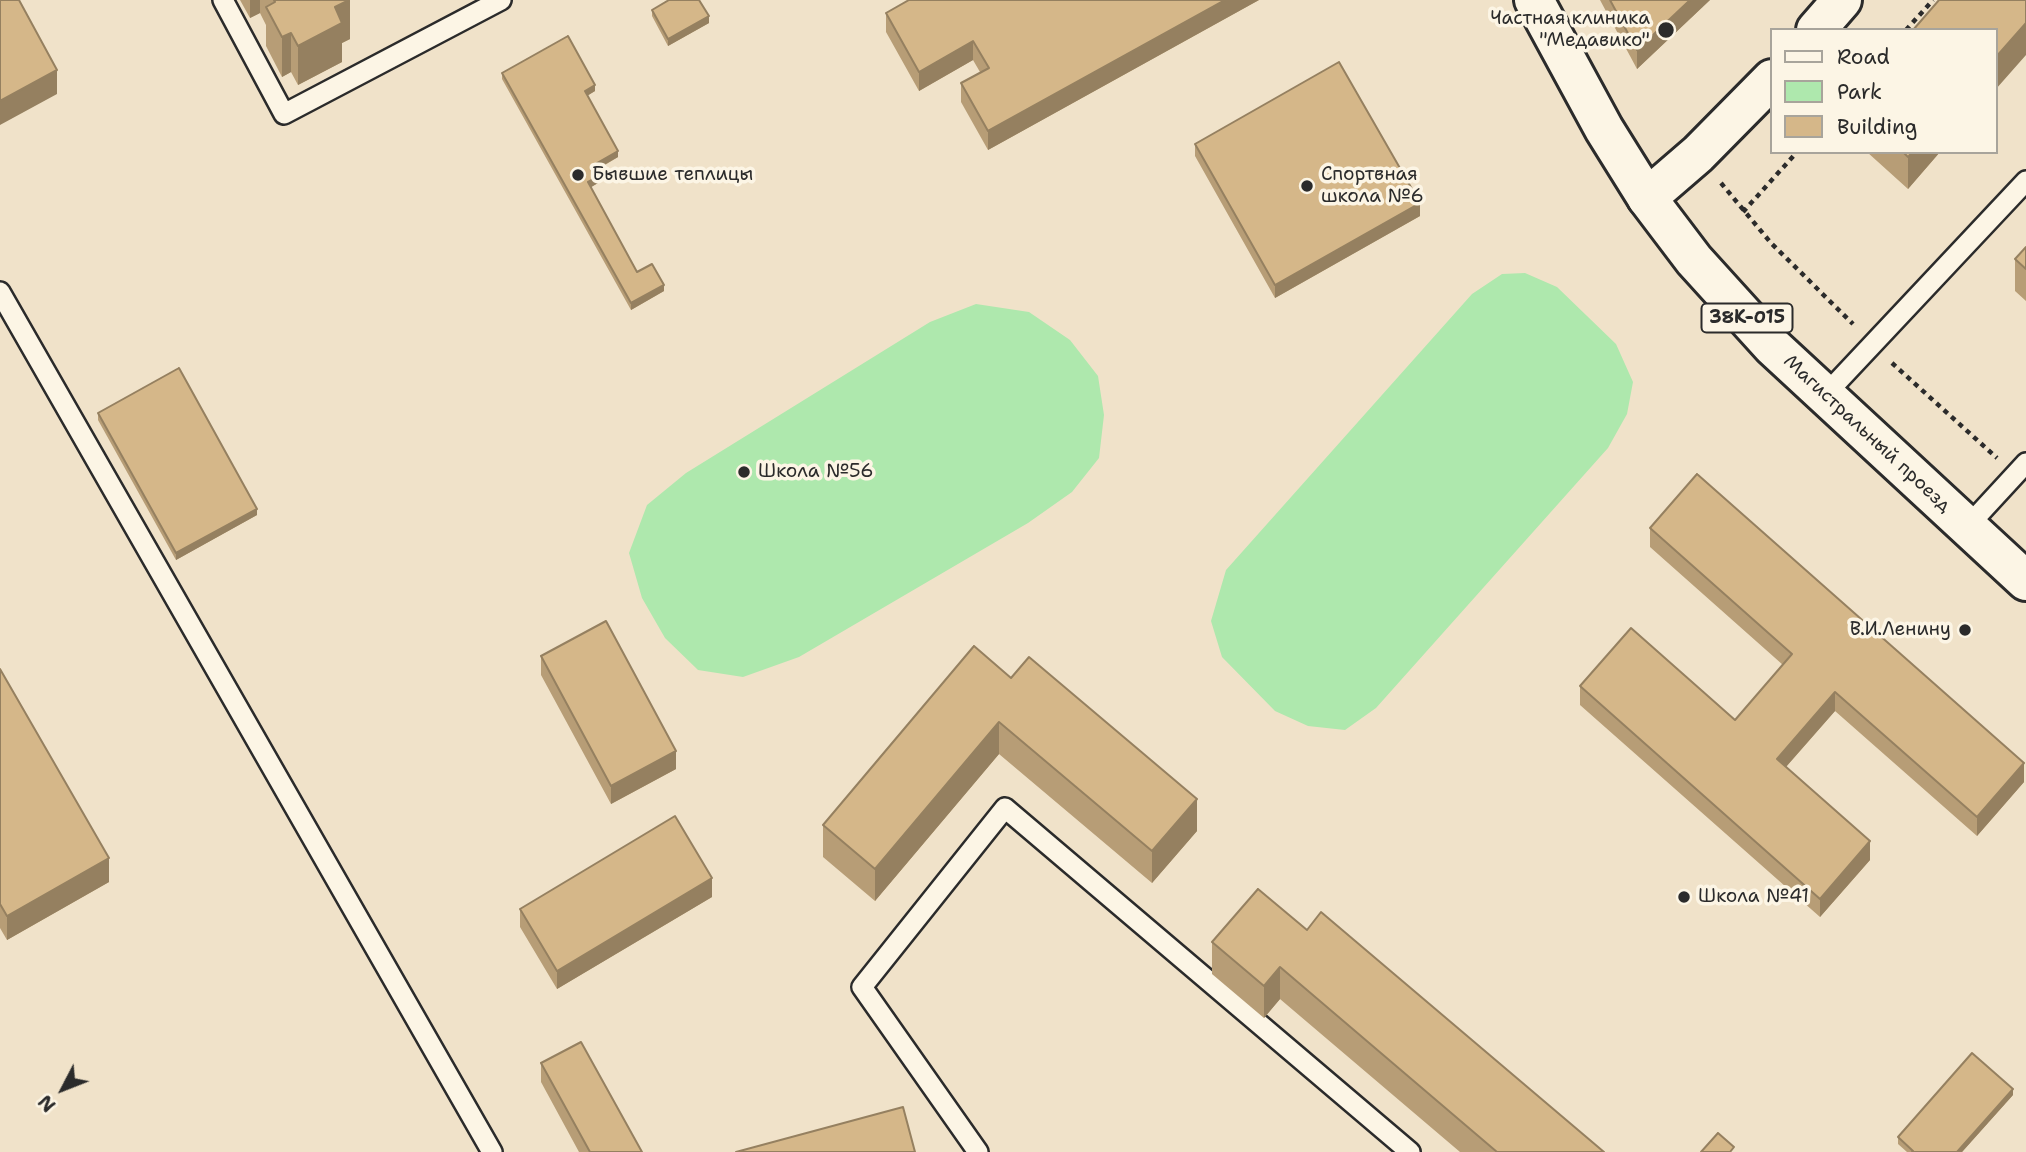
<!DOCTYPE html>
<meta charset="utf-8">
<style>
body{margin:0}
#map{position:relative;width:2026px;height:1152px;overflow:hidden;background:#f0e2c9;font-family:"Shantell Sans",sans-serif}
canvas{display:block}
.legend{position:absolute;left:1770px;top:28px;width:228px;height:126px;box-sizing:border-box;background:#fcf5e5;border:2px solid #a8a49b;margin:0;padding:9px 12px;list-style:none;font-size:21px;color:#2b2b2b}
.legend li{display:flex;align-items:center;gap:14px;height:35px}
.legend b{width:35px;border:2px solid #a8a49b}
.north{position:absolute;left:28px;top:1054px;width:70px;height:70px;-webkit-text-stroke:5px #fcf5e5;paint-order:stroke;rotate:228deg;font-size:19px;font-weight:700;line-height:28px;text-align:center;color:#2b2b2b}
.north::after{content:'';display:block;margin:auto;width:24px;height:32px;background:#2b2b2b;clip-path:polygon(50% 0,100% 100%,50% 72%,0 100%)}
</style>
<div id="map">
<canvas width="2026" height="1152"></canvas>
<ul class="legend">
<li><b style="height:9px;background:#fcf5e5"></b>Road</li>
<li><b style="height:19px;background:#aee8ad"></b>Park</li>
<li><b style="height:19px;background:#d5b789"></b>Building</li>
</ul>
<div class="north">N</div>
</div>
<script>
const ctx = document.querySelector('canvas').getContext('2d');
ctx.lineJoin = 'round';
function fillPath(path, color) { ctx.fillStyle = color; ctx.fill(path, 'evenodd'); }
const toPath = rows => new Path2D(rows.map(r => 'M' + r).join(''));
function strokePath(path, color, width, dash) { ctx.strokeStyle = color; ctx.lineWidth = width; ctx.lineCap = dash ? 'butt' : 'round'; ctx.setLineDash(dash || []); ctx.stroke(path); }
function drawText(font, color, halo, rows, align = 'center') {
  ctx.font = font + ' "Shantell Sans",sans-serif'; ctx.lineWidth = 7; ctx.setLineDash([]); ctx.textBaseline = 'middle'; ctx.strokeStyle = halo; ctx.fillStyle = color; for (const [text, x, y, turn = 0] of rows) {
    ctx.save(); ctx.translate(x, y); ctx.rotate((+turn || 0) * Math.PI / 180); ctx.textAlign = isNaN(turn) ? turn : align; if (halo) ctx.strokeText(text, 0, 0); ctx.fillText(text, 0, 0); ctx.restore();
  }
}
fillPath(toPath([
 [1525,273,1557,287,1616,344,1633,382,1627,414,1608,448,1376,708,1345,730,1308,726,1275,711,1222,657,1211,621,1226,570,1472,294,1502,274],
 [976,304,1029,312,1070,340,1098,376,1104,415,1099,458,1072,492,1028,523,799,657,743,677,698,670,665,638,642,598,629,553,647,505,686,473,930,322]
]), '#aee8ad');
const service = toPath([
 [223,0,284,114,501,0],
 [0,292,492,1152],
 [1825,395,2026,181],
 [1967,527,2026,463],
 [978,1152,862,987,1005,808,1410,1152]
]);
const tertiary = toPath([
 [1816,30,1842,0],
 [1647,198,1698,154,1772,79]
]);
const primary = toPath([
 [1534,0,1604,129,1647,198,1694,260,1772,346,2026,581]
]);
strokePath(service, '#2b2b2b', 24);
strokePath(tertiary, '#2b2b2b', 44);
strokePath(primary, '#2b2b2b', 44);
strokePath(toPath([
 [1906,30,1933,0],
 [1721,183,1771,243,1853,324],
 [1743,212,1797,152],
 [1892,363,1997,458]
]), '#2b2b2b', 4.5, [5, 5]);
strokePath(service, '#fcf5e5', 19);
strokePath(tertiary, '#fcf5e5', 38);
strokePath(primary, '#fcf5e5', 38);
fillPath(toPath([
 [240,0,350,0,350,39,342,43,342,62,298,85,291,72,282,77,266,46,266,25,260,13,250,18],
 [1259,0,988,150,961,102,961,83,980,72,973,60,919,91,886,32,886,13],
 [1600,0,1710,0,1637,69],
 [652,10,709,23,668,46,652,16],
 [502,73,595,91,587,96,618,157,600,168,603,180,591,187,637,272,664,291,631,310,502,79],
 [1195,144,1420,216,1275,298,1195,156],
 [1867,152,1940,152,1908,189],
 [2026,247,2026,301,2015,291,2015,259],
 [98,413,257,515,176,560,98,420],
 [1650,528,2024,782,1977,836,1835,711,1786,767,1870,860,1820,917,1580,705,1580,686,1735,720,1783,665,1650,547],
 [541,656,676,769,611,804,541,675],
 [0,669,109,882,7,940,0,928],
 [1011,678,1197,831,1152,883,999,754,875,901,823,857,823,825],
 [712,897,557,989,520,927,520,909],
 [1307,930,1604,1152,1460,1152,1280,999,1264,1018,1212,974,1212,942],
 [541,1063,642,1152,579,1152,541,1082],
 [2013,1095,1962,1152,1907,1152,1898,1144,1898,1137]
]), '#b79d76');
fillPath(toPath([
 [250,0,260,0,260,13,250,18],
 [349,0,350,0,350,39,342,43,342,62,298,85,298,46,335,7],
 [1225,0,1259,0,988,150,988,131],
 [1690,0,1710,0,1637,69,1637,50],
 [709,16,709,23,668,46,668,39],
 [2026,23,2026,55,1996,89,1996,57],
 [291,33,291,72,282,77,282,37],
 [973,41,973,60,919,91,919,72],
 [57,70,57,94,0,125,0,101],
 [595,85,595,91,585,97,585,91],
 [618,151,618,157,597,169,597,163],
 [1912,152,1940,152,1908,189,1908,157],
 [603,174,603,180,588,189,588,182],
 [1420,203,1420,216,1275,298,1275,285],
 [664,285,664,291,631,310,631,303],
 [257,509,257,515,176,560,176,553],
 [1835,692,1835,711,1777,777,1777,759],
 [999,722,999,754,875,901,875,869],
 [676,751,676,769,611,804,611,786],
 [2024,763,2024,782,1977,836,1977,817],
 [1197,799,1197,831,1152,883,1152,851],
 [1870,841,1870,860,1820,917,1820,899],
 [109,858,109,882,7,940,7,916],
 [712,878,712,897,557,989,557,971],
 [1280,967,1280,999,1264,1018,1264,986],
 [2013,1089,2013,1095,1962,1152,1957,1152]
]), '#958060');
const building = toPath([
 [0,0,19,0,57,70,0,101,0,0],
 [274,0,349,0,335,7,342,23,298,46,291,33,282,37,266,7,275,2,274,0],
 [669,0,699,0,709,16,668,39,652,10,669,0],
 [909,0,1225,0,988,131,961,83,989,68,973,41,919,72,886,13,909,0],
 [1610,0,1690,0,1637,50,1610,0],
 [1939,0,2026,0,2026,23,1996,57,1996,30,1913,30,1939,0],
 [568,36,595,85,585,91,618,151,597,163,603,174,588,182,637,272,652,264,664,285,631,303,502,73,568,36],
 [1339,62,1420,203,1275,285,1195,144,1339,62],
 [1903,152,1912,152,1908,157,1903,152],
 [2026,247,2026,269,2015,259,2026,247],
 [179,368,257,509,176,553,98,413,179,368],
 [1697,474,2024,763,1977,817,1835,692,1777,759,1870,841,1820,899,1580,686,1631,628,1735,720,1792,654,1650,528,1697,474],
 [606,621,676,751,611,786,541,656,606,621],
 [974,646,1011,678,1029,657,1197,799,1152,851,999,722,875,869,823,825,974,646],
 [0,669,109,858,7,916,0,904,0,669],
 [675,816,712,878,557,971,520,909,675,816],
 [1258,889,1307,930,1321,912,1604,1152,1497,1152,1280,967,1264,986,1212,942,1258,889],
 [581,1042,642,1152,590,1152,541,1063,581,1042],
 [1972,1053,2013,1089,1957,1152,1912,1152,1913,1151,1898,1137,1972,1053],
 [903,1107,915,1152,736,1152,903,1107],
 [1718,1133,1734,1147,1730,1152,1701,1152,1718,1133]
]);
fillPath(building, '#d5b789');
strokePath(building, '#958060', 2);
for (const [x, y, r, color] of [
 [1666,30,9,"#2b2b2b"],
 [578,175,7,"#2b2b2b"],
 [1307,186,7,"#2b2b2b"],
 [744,472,7,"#2b2b2b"],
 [1965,630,7,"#2b2b2b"],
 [1684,897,7,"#2b2b2b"]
]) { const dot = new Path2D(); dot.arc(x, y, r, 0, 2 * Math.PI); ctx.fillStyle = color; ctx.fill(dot); strokePath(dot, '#fcf5e5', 2.5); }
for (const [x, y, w] of [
 [1747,318,91]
]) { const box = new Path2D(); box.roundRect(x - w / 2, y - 14.5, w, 29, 5); ctx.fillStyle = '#fcf5e5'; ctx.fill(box); strokePath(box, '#2b2b2b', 2); }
drawText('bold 18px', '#2b2b2b', null, [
 ["38К-015",1747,318]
]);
drawText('19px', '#2b2b2b', '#fcf5e5', [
 ["Частная клиника",1650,19,"right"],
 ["\"Медавико\"",1650,41,"right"],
 ["Бывшие теплицы",592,175],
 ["Спортвная",1321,175],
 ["школа №6",1321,197],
 ["Школа №56",758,472],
 ["В.И.Ленину",1951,630,"right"],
 ["Школа №41",1698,897]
], 'left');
drawText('19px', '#2b2b2b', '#fcf5e5', [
 ["Магистральный проезд",1867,434,43]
]);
</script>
